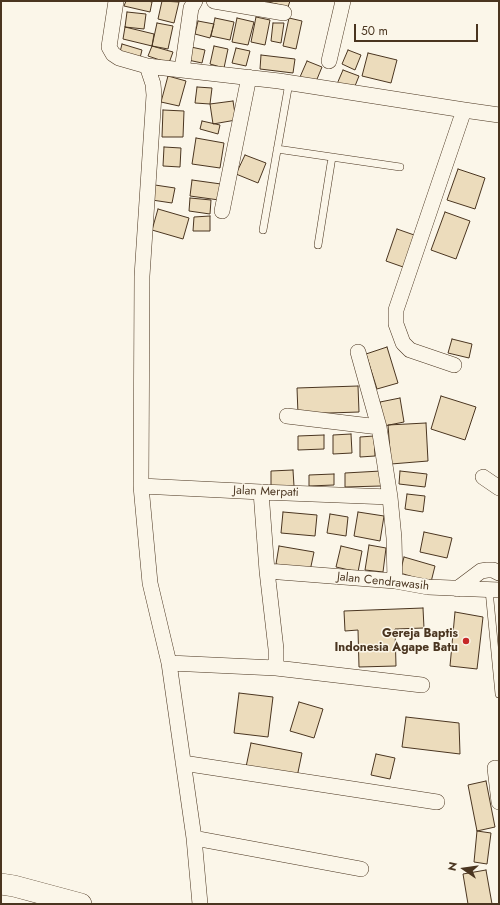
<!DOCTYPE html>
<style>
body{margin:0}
#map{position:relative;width:500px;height:905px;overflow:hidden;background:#fbf6e9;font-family:Jost,sans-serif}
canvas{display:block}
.frame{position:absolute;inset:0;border:2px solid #4a3520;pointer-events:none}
.north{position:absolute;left:444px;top:849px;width:40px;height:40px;-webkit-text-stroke:3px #fbf6e9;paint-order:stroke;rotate:283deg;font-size:11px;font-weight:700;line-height:16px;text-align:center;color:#4a3520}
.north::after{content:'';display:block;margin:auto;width:14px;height:18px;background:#4a3520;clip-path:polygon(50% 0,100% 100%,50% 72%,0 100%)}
.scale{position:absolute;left:354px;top:24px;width:124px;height:18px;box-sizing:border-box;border:2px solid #4a3520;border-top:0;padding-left:5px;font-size:12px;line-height:14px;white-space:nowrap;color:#4a3520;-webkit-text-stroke:3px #fbf6e9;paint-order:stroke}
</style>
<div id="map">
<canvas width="500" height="905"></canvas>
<div class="frame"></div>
<div class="north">N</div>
<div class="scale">50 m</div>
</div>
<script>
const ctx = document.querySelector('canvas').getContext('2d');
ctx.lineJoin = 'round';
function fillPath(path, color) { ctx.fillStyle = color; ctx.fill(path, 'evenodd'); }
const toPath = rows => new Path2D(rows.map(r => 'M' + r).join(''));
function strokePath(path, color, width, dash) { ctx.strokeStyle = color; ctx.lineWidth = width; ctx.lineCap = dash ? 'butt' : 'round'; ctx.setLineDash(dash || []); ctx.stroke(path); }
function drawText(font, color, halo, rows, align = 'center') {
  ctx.font = font + ' Jost,sans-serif'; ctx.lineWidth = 3; ctx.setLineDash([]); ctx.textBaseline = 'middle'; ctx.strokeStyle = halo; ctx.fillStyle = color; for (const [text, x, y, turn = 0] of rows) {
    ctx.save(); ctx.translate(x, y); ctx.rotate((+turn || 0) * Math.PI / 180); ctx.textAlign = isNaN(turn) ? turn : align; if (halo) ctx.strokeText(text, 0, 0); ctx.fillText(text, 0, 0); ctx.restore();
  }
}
const building = toPath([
 [126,1,148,1,152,2,150,12,124,6,126,1],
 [162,1,179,2,174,23,158,19,162,1],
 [264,1,290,1,288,7,264,1],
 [127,12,146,14,144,29,125,27,127,12],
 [256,17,270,20,265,45,251,42,256,17],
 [215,18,234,22,230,40,211,36,215,18],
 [237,18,254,22,248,45,232,42,237,18],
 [289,18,302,21,296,49,283,46,289,18],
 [198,21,214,24,210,38,195,34,198,21],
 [157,23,173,26,168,49,152,46,157,23],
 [273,23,284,23,281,43,271,41,273,23],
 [125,27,154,34,152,46,123,39,125,27],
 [122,44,142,50,139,62,119,56,122,44],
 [152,46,173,52,169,63,148,56,152,46],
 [214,46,228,49,224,68,210,64,214,46],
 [191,47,205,50,202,63,188,60,191,47],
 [236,48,250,51,246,66,232,63,236,48],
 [348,50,361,55,355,70,342,64,348,50],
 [368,53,397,60,391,83,362,76,368,53],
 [261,55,295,59,293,73,260,69,261,55],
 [307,61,322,67,315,84,300,77,307,61],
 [343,70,359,76,353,91,337,84,343,70],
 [168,76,186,81,179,106,161,102,168,76],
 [197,87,212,88,210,104,195,103,197,87],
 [233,101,236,120,213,124,210,104,233,101],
 [163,110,184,111,183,137,162,137,163,110],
 [202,121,220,125,218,134,200,129,202,121],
 [196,138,224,143,220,168,192,164,196,138],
 [164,147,181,148,180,167,163,166,164,147],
 [245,155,266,163,258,183,236,174,245,155],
 [458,169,485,178,475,209,447,200,458,169],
 [192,180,221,184,219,200,190,196,192,180],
 [155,185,175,188,172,203,152,200,155,185],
 [190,198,211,200,210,214,189,211,190,198],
 [158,209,189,218,183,239,152,230,158,209],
 [445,212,470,221,456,259,431,250,445,212],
 [210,216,210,231,193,231,194,217,210,216],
 [397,229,417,236,406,268,386,261,397,229],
 [452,339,472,344,469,358,448,353,452,339],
 [387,347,398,383,377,389,366,354,387,347],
 [358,386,359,412,298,414,297,388,358,386],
 [441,396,476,407,465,440,431,429,441,396],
 [400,398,404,422,384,426,380,402,400,398],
 [426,423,428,461,391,464,388,425,426,423],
 [351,434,352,453,333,454,333,435,351,434],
 [324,435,324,449,298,450,298,436,324,435],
 [374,436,375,456,360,457,360,437,374,436],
 [293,470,294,486,271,486,271,471,293,470],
 [381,471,381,486,345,487,345,473,381,471],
 [400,471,427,474,425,487,399,484,400,471],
 [334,474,334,485,309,486,309,475,334,474],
 [407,494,425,496,423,512,405,509,407,494],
 [283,512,317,515,315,536,281,533,283,512],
 [358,512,384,516,380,541,354,536,358,512],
 [330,514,348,517,346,536,327,533,330,514],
 [424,532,452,538,447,558,420,552,424,532],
 [369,545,386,548,383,572,365,570,369,545],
 [279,546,314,552,310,571,276,564,279,546],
 [341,546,362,551,358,572,336,567,341,546],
 [404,557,435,566,431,582,400,573,404,557],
 [423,608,424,628,395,629,396,666,359,667,358,630,345,631,344,611,423,608],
 [455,612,483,617,477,669,450,666,455,612],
 [239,693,273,697,268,737,234,733,239,693],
 [299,702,323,709,314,738,290,731,299,702],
 [406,717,459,723,460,754,402,747,406,717],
 [251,743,302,753,297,777,246,767,251,743],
 [376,754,395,758,390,779,371,775,376,754],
 [486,781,495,827,477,831,468,785,486,781],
 [477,831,491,833,487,864,474,862,477,831],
 [486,870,492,904,468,904,463,874,486,870]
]);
fillPath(building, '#ecdcbc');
strokePath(building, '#4a3520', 1);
const service = toPath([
 [277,149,400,167],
 [263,230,289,83],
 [318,245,332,157],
 [489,590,499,694]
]);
const minor = toPath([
 [116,1,109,47,113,54,119,58,147,66,153,84,154,95,142,276,141,486,150,583,169,663,194,838,200,904],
 [214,1,284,13],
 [329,61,343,1],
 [147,66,279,81,464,110,499,115],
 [182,70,191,8,195,1],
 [222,211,249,77],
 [358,352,379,427,390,497,394,538,395,581],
 [454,365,410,350,403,343,396,324,396,310,464,110],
 [287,416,379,427],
 [483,477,499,488],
 [141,486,261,492,390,497],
 [261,492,267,571,276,649,276,668],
 [267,571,395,581,428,587,499,590],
 [457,589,481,571,487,570,493,570,499,573],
 [169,663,276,668,422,685],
 [183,763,437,802],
 [495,768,499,802],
 [194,838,361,869]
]);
const secondary = toPath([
 [1,884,14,886,81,904]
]);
strokePath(service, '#4a3520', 8);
strokePath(minor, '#4a3520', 16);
strokePath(secondary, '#4a3520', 22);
strokePath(service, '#fbf6e9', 7);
strokePath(minor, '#fbf6e9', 15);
strokePath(secondary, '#fbf6e9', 21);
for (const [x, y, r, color] of [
 [466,641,4,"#c62828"]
]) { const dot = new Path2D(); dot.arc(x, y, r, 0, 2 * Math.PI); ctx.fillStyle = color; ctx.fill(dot); strokePath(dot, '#fbf6e9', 1.5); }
drawText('12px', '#4a3520', '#fbf6e9', [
 ["Jalan Merpati",266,492,2],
 ["Jalan Cendrawasih",383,582,6]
]);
drawText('bold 12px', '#4a3520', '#fbf6e9', [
 ["Gereja Baptis",458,634],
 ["Indonesia Agape Batu",458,648]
], 'right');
</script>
